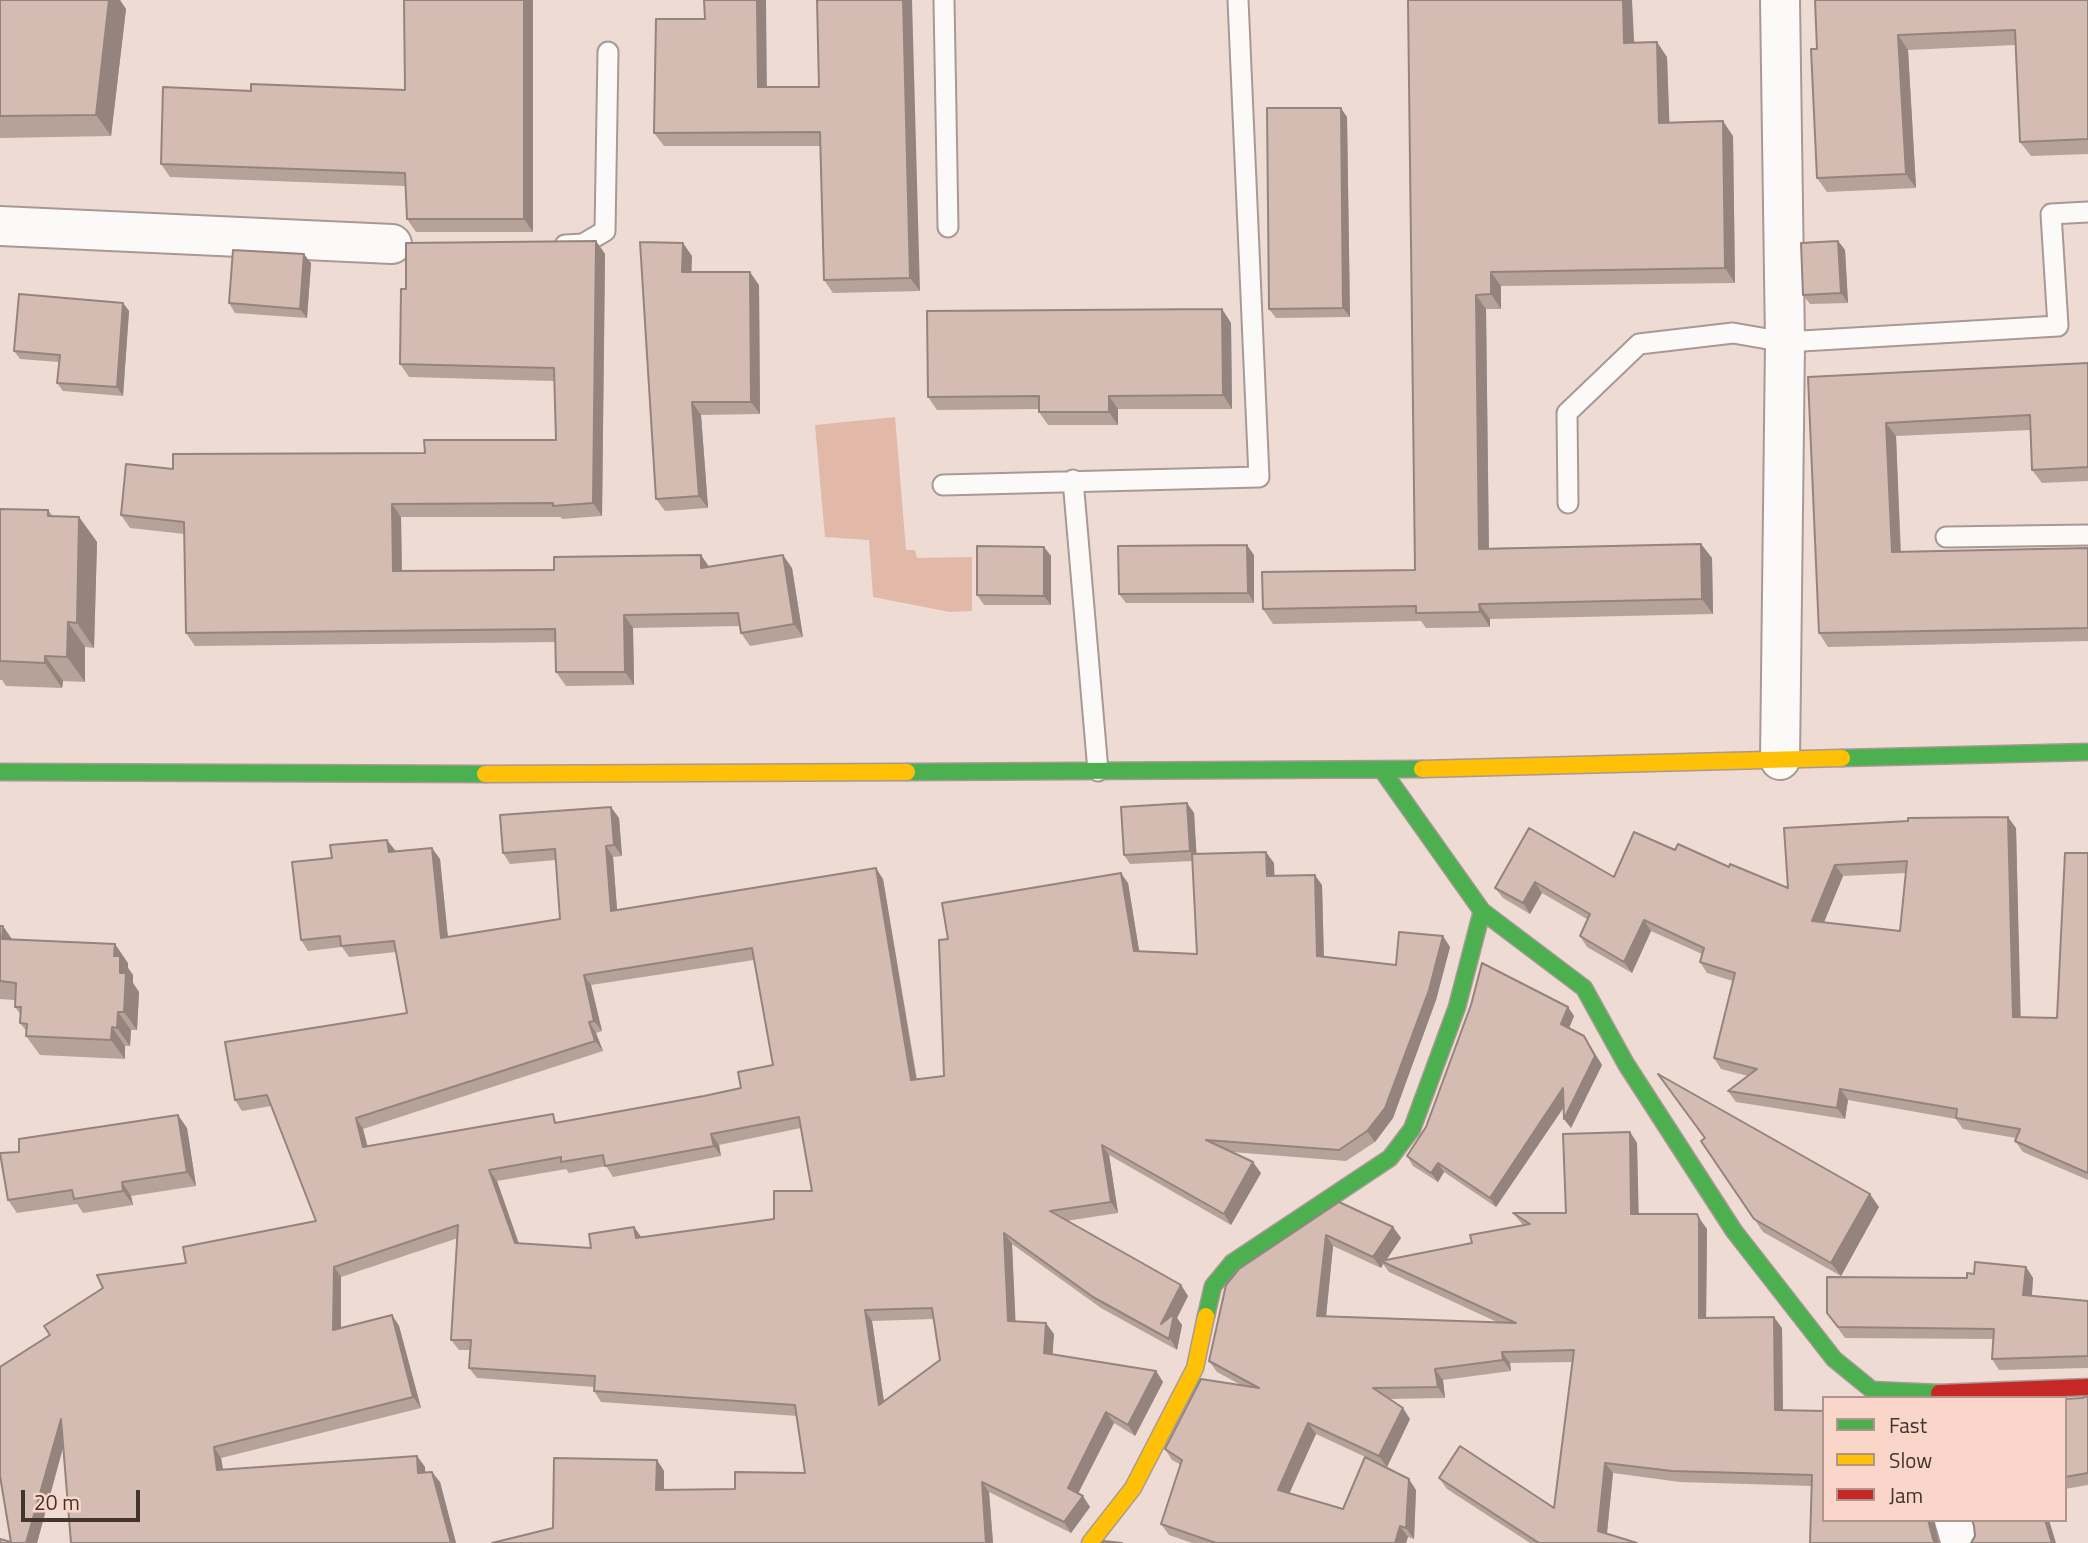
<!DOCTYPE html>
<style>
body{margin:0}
#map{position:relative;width:2088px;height:1543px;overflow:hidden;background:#eedbd4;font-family:"Titillium Web",sans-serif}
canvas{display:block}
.legend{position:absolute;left:1822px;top:1396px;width:245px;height:126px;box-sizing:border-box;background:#f9d6c9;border:2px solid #b0958b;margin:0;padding:9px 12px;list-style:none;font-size:21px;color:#42342f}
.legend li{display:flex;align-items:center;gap:14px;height:35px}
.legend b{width:35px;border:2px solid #b0958b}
.scale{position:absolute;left:21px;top:1490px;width:119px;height:32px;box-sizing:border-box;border:4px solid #42342f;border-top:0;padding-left:9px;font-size:21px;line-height:24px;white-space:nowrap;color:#42342f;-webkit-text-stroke:5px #f9d6c9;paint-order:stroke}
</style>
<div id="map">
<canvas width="2088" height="1543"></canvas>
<ul class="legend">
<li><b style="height:9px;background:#4caf50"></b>Fast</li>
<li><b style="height:9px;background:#ffc107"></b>Slow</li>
<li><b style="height:9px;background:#c62828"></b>Jam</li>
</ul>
<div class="scale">20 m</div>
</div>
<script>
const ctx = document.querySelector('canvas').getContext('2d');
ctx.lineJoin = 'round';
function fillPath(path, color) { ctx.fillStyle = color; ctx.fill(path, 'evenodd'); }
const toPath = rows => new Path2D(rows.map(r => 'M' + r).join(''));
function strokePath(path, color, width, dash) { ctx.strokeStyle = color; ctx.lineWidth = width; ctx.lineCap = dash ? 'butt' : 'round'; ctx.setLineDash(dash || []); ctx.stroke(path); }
fillPath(toPath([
 [895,417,906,550,915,550,917,558,972,557,972,611,950,612,873,597,869,540,825,537,815,425]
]), '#e2b8a9');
const lane = toPath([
 [944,0,948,227],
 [565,245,583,244,605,231,608,52],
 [1073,480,1098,771],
 [943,485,1259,477,1238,0],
 [1568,503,1567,413,1639,344,1733,333,1785,342,2058,326,2051,214,2088,212],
 [1946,537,2088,535]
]);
const street = toPath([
 [1780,0,1785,342,1780,760],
 [0,226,392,244],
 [1954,1520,1961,1543]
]);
const fast = toPath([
 [1842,758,2088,752],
 [1382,770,1482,911,1584,988,1626,1064,1734,1231,1834,1359,1872,1390,1939,1393],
 [0,772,485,774],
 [907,772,1422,769],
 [1206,1316,1213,1286,1232,1263,1390,1158,1412,1129,1457,1007,1482,911]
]);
const slow = toPath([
 [1422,769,1842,758],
 [485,774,907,772],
 [1090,1543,1133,1488,1195,1368,1206,1316]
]);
const jam = toPath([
 [1939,1393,2088,1387]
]);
strokePath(lane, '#a89994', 23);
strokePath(street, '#a89994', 42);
strokePath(fast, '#a89994', 19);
strokePath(slow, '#a89994', 19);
strokePath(jam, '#a89994', 19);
strokePath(lane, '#fcfaf9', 19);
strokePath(street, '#fcfaf9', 38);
strokePath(fast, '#4caf50', 16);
strokePath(slow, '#ffc107', 16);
strokePath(jam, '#c62828', 16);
fillPath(toPath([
 [0,0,120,0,126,9,111,136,0,138],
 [404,0,533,232,416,232,407,219,405,186,170,177,161,164,251,91,405,90],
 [1408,0,1634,43,1667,57,1669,123,1733,136,1735,283,1501,286,1501,309,1486,309,1489,548,1701,544,1712,558,1713,614,1490,619,1490,627,1426,628,1421,621,1273,624,1263,609,1415,570],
 [2088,0,2088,154,2031,156,2020,142,2015,45,1908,50,1916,188,1827,192,1817,178,1817,49],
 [705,19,767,87,819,87,920,291,833,293,824,280,820,146,664,146,654,133],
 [1347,117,1350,317,1276,318,1269,309],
 [596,241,605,254,602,516,562,519,561,517,401,517,402,571,709,567,792,568,803,637,750,646,741,633,740,626,633,628,634,685,566,686,556,672,556,642,195,646,186,633,185,534,130,528,121,515,173,469,425,453,556,440,554,381,409,377,400,364,406,289],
 [1838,241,1845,250,1848,303,1810,304,1803,295],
 [692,256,691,272,759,285,760,414,701,415,708,508,665,511,656,499],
 [311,263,307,318,235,313,229,303],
 [123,303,129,311,123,396,63,391,57,383,59,362,20,359,14,351],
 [1222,309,1231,323,1232,409,1118,409,1118,425,1048,425,1039,412,1039,409,937,410,928,397],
 [2088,363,2088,481,2042,483,2032,470,2030,430,1896,436,1901,552,2088,548,2088,641,1828,647,1819,633,1808,377],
 [0,509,48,510,53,516,79,517,97,542,94,648,85,647,85,682,63,681,62,688,6,686,2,680,0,680],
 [1044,547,1051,556,1051,605,984,605,977,595],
 [1254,555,1254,603,1126,603,1119,594],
 [1187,803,1194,813,1196,854,1274,863,1274,876,1322,885,1324,957,1396,965,1450,947,1436,1000,1393,1118,1375,1142,1346,1161,1232,1152,1261,1173,1231,1225,1109,1155,1118,1213,1066,1221,1181,1285,1188,1296,1177,1318,1182,1325,1177,1350,1101,1308,1012,1244,1015,1321,1054,1334,1052,1354,1156,1371,1163,1382,1135,1436,1114,1423,1078,1494,1090,1507,1071,1533,989,1492,993,1543,492,1543,553,1528,657,1460,664,1471,664,1489,735,1489,805,1473,797,1416,601,1402,594,1391,594,1387,477,1378,469,1368,470,1350,459,1350,451,1340,458,1238,341,1277,341,1328,392,1315,399,1326,421,1408,221,1458,223,1470,417,1456,425,1467,425,1473,440,1482,456,1543,71,1543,63,1448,37,1543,0,1543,11,1542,0,1476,186,1263,316,1221,271,1106,242,1111,235,1100,407,1013,396,952,349,957,342,947,308,951,301,940,332,858,387,840,395,852,440,859,448,937,560,919,556,860,510,864,503,853,619,818,622,856,613,857,617,910,883,879,917,1079,944,1076,948,939,1128,883,1139,951,1197,954,1192,861,1130,864,1124,855],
 [754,960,773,1065,741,1088,704,1096,558,1122,368,1147,363,1129,603,1051,596,1033,602,1031,591,985],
 [801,1128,812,1191,774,1219,641,1237,634,1227,591,1248,519,1243,497,1181,566,1169,569,1173,606,1166,613,1177,721,1156,719,1145],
 [934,1319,940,1360,884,1401,872,1321],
 [1529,828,1614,877,1675,850,1729,867,1788,888,1784,828,2016,828,2020,1017,2057,1018,2088,853,2088,1180,2023,1152,2015,1141,2016,1138,1963,1129,1956,1119,1848,1100,1845,1119,1736,1102,1728,1091,1748,1076,1721,1069,1714,1058,1733,981,1707,973,1700,962,1702,954,1651,931,1632,973,1587,947,1580,936,1587,919,1542,893,1530,914,1503,898,1495,888],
 [1906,873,1900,931,1824,922,1843,876],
 [0,926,13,940,128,963,128,968,133,975,133,983,139,992,137,1030,131,1030,130,1046,125,1046,125,1059,40,1055,26,1036,27,1032,20,1023,21,1015,15,1007,15,1000,0,999],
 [1568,1007,1574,1016,1569,1028,1584,1036,1602,1065,1571,1128,1564,1119,1564,1107,1496,1207,1444,1172,1438,1182,1413,1166,1407,1156],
 [187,1128,196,1186,131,1196,133,1205,83,1213,77,1204,17,1213,8,1200,19,1152],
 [1630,1132,1637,1143,1638,1214,1697,1214,1707,1229,1706,1317,1782,1328,1783,1410,1934,1520,1939,1543,1810,1543,1812,1486,1680,1482,1613,1473,1607,1534,1637,1543,1530,1543,1447,1489,1439,1478,1554,1508,1572,1362,1510,1363,1511,1371,1443,1380,1445,1398,1389,1399,1410,1419,1387,1467,1316,1434,1289,1493,1343,1509,1416,1490,1414,1539,1408,1537,1406,1543,1192,1543,1169,1535,1161,1524,1181,1465,1172,1460,1165,1449,1241,1385,1217,1372,1209,1361,1339,1202,1393,1227,1401,1238,1386,1260,1472,1243,1523,1225,1513,1213,1566,1213],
 [1333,1246,1381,1268,1383,1264,1389,1272,1499,1323,1326,1316],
 [1701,1141,1879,1207,1841,1276,1763,1232],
 [2026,1267,2033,1278,2032,1296,2088,1301,2088,1368,1999,1370,1992,1359,1993,1339,1845,1338,1827,1313,1967,1278,1974,1274],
 [2088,1396,2088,1485,2065,1489,2065,1399,2082,1398]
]), '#b6a299');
fillPath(toPath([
 [109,0,120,0,126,9,111,136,96,115],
 [524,0,533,0,533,232,524,219],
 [757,0,766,0,767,100,758,87],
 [903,0,912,0,920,291,910,278],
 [1623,0,1632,0,1635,58,1624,43],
 [1898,35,1908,50,1916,188,1906,174],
 [1657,42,1667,57,1670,138,1659,123],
 [1341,108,1347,117,1350,317,1343,308],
 [1723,121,1733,136,1735,283,1725,268],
 [596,241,605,254,602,516,593,503],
 [1838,241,1845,250,1848,303,1841,293],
 [683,243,692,256,691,285,682,272],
 [304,254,311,263,307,318,300,309],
 [750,272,759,285,760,414,751,402],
 [1491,272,1501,286,1501,309,1491,294],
 [1476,295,1486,309,1489,563,1479,549],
 [123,303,129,311,123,396,117,387],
 [1222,309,1231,323,1232,409,1223,395],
 [1109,396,1118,409,1118,425,1109,412],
 [692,402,701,415,708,508,699,496],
 [1886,423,1896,436,1901,566,1892,552],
 [392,504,401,517,402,585,393,571],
 [79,517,97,542,94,648,77,623],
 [1701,544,1712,558,1713,614,1702,599],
 [1247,545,1254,555,1254,603,1248,593],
 [1044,547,1051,556,1051,605,1044,596],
 [701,555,710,568,701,568],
 [783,555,792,568,803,637,794,624],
 [1479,604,1490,619,1490,627,1480,612],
 [624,615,633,628,634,685,625,672],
 [68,622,85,647,85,682,67,657],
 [45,656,63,681,62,688,45,663],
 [1187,803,1194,813,1197,861,1190,851],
 [611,807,619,818,622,856,614,845],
 [2008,817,2016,828,2021,1028,2013,1017],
 [387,840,395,850,396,863,389,852],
 [606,846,613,857,618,922,611,911],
 [432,848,440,859,449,949,441,938],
 [1266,852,1274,863,1275,887,1267,876],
 [1835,865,1843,876,1820,932,1812,921],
 [876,868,883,879,918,1090,911,1080],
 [1121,873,1128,883,1141,962,1134,951],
 [1315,875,1322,885,1324,967,1317,956],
 [1535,882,1542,893,1530,914,1523,903],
 [1644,920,1651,931,1632,973,1624,962],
 [3,926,16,945,2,939],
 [1443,936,1450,947,1436,1000,1393,1118,1375,1142,1367,1131],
 [115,944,128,963,128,968,133,975,133,983,139,992,137,1030,124,1012,120,973,114,956],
 [584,975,591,985,602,1031,594,1021],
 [1568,1007,1574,1016,1567,1033,1561,1024],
 [118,1012,131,1030,130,1046,117,1028],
 [589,1022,596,1033,603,1051,595,1041],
 [112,1027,125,1046,125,1059,111,1040],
 [1584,1036,1602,1065,1571,1128,1564,1119],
 [1563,1088,1570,1098,1496,1207,1490,1198],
 [1840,1089,1848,1100,1845,1119,1837,1108],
 [178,1115,187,1128,196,1186,187,1172],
 [356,1118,363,1129,370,1158,363,1147],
 [1630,1132,1637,1143,1639,1225,1631,1214],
 [711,1134,719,1145,721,1156,714,1146],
 [1102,1145,1109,1155,1118,1213,1111,1202],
 [1253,1162,1261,1173,1231,1225,1224,1214],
 [1438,1163,1444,1172,1438,1182,1431,1173],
 [489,1170,497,1181,522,1254,515,1243],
 [122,1182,131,1196,133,1205,123,1191],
 [1870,1194,1879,1207,1841,1276,1831,1263],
 [1699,1219,1707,1229,1706,1328,1699,1318],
 [634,1227,642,1238,636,1238],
 [1393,1227,1401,1238,1385,1262,1381,1261,1383,1264,1381,1268,1373,1257],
 [1004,1233,1012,1244,1016,1331,1008,1321],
 [1326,1235,1333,1246,1325,1327,1317,1316],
 [334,1267,341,1277,341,1341,333,1330],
 [2026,1267,2033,1278,2031,1306,2023,1295],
 [1181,1285,1188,1296,1177,1318,1182,1325,1177,1350,1161,1324],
 [865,1310,872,1321,886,1416,879,1405],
 [392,1315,399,1326,421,1408,413,1397],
 [1774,1317,1782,1328,1783,1421,1775,1410],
 [1046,1323,1054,1334,1052,1364,1044,1353],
 [1502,1352,1510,1363,1511,1371,1503,1360],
 [1435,1369,1443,1380,1445,1398,1438,1387],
 [1156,1371,1163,1382,1135,1436,1128,1425],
 [1403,1408,1410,1419,1387,1467,1379,1456],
 [1106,1412,1114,1423,1075,1499,1068,1488],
 [61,1419,68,1429,37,1543,26,1543],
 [1308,1423,1316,1434,1286,1501,1278,1490],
 [214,1447,221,1458,225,1481,217,1470],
 [417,1456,425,1467,426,1484,418,1473],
 [657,1460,664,1471,664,1500,656,1490],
 [1605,1463,1613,1473,1606,1542,1598,1531],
 [432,1472,440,1482,456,1543,451,1543],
 [1409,1479,1416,1490,1414,1539,1406,1528],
 [982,1482,989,1492,993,1543,986,1543],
 [1083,1496,1090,1507,1071,1533,1064,1522],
 [1928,1520,1934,1520,1939,1543,1935,1543,1933,1539],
 [2045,1520,2049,1520,2056,1543,2052,1543],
 [1400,1526,1408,1537,1406,1543,1395,1543]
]), '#94847d');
const building = toPath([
 [0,0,109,0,96,115,0,116,0,0],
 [404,0,524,0,524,219,407,219,405,173,161,164,163,87,251,91,251,84,405,90,404,0],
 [704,0,757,0,758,87,819,87,817,0,903,0,910,278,824,280,820,132,654,133,656,19,705,19,704,0],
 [1408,0,1623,0,1624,43,1657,42,1659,123,1723,121,1725,268,1491,272,1491,294,1476,295,1479,549,1701,544,1702,599,1479,604,1480,612,1416,613,1416,606,1263,609,1262,572,1415,570,1408,0],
 [1815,0,2088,0,2088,139,2020,142,2015,30,1898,35,1906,174,1817,178,1811,49,1817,49,1815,0],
 [1267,108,1341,108,1343,308,1269,309,1267,108],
 [596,241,593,503,553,506,553,503,392,504,393,571,554,570,554,557,701,555,701,568,783,555,794,624,741,633,738,613,624,615,625,672,556,672,555,629,186,633,184,522,121,515,126,464,173,469,173,454,425,453,424,440,556,440,554,368,400,364,401,289,406,289,406,243,596,241],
 [1838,241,1841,293,1803,295,1801,243,1838,241],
 [640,242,683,243,682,272,750,272,751,402,692,402,699,496,656,499,640,242],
 [233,250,304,254,300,309,229,303,233,250],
 [19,294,123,303,117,387,57,383,60,355,14,351,19,294],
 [1222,309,1223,395,1109,396,1109,412,1039,412,1039,396,928,397,927,311,1222,309],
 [2088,363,2088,467,2032,470,2030,415,1886,423,1892,552,2088,548,2088,628,1819,633,1808,377,2088,363],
 [0,509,48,510,48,516,79,517,77,623,68,622,67,657,45,656,45,663,0,661,0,509],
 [1247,545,1248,593,1119,594,1118,546,1247,545],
 [977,546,1044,547,1044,596,977,595,977,546],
 [1187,803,1190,851,1124,855,1121,807,1187,803],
 [611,807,614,845,606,846,611,911,876,868,911,1080,944,1076,939,940,948,939,942,903,1121,873,1134,951,1197,954,1192,854,1266,852,1267,876,1315,875,1317,956,1396,965,1399,932,1443,936,1429,990,1385,1108,1367,1131,1339,1150,1206,1140,1253,1162,1224,1214,1102,1145,1111,1202,1050,1211,1181,1285,1161,1324,1174,1314,1169,1339,1093,1297,1004,1233,1008,1321,1046,1323,1044,1353,1156,1371,1128,1425,1106,1412,1068,1488,1083,1496,1064,1522,982,1482,986,1543,492,1543,553,1528,554,1458,657,1460,656,1490,735,1489,735,1472,805,1473,795,1405,594,1391,595,1376,469,1368,471,1340,451,1340,458,1225,334,1267,333,1330,392,1315,413,1397,214,1447,217,1470,417,1456,418,1473,432,1472,451,1543,71,1543,61,1419,26,1543,0,1543,0,1539,11,1542,0,1476,0,1367,50,1335,44,1326,103,1288,97,1275,186,1263,183,1247,316,1221,267,1095,235,1100,225,1042,407,1013,394,941,341,946,340,936,301,940,292,862,332,858,330,845,387,840,389,852,432,848,441,938,560,919,555,849,503,853,500,815,611,807],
 [752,948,773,1065,738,1072,741,1088,704,1096,555,1123,553,1114,363,1147,356,1118,595,1041,589,1022,594,1021,584,975,752,948],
 [799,1117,812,1191,774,1191,774,1219,636,1238,634,1227,589,1234,591,1248,515,1243,489,1170,561,1157,561,1162,603,1155,605,1166,714,1146,711,1134,799,1117],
 [932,1308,940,1360,879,1405,865,1310,932,1308],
 [2008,817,2013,1017,2057,1018,2065,853,2088,853,2088,1173,2015,1141,2020,1129,1956,1118,1957,1109,1840,1089,1837,1108,1728,1091,1757,1069,1714,1058,1735,973,1700,962,1704,948,1644,920,1624,962,1580,936,1590,914,1535,882,1523,903,1495,888,1529,828,1614,877,1634,832,1675,850,1678,844,1729,867,1730,864,1788,888,1784,828,1908,821,1908,818,2008,817],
 [1907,861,1900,931,1812,921,1835,865,1907,861],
 [0,926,3,926,2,939,115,944,114,956,120,956,120,973,126,973,124,1012,118,1012,117,1028,112,1027,111,1040,26,1036,27,1024,20,1023,21,1007,15,1007,16,983,0,981,0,926],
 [1482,963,1568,1007,1561,1024,1584,1036,1595,1056,1564,1119,1563,1088,1490,1198,1438,1163,1431,1173,1407,1156,1426,1127,1471,1005,1482,963],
 [1658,1074,1870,1194,1831,1263,1754,1219,1701,1141,1705,1138,1658,1074],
 [178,1115,187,1172,122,1182,123,1191,74,1199,72,1190,8,1200,0,1153,19,1152,19,1139,178,1115],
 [1630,1132,1631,1214,1697,1214,1699,1219,1699,1318,1774,1317,1775,1410,1824,1411,1824,1520,1928,1520,1933,1539,1935,1543,1810,1543,1812,1475,1672,1471,1605,1463,1598,1531,1637,1543,1539,1543,1439,1478,1460,1446,1554,1508,1574,1350,1502,1352,1503,1360,1435,1369,1438,1387,1373,1388,1403,1408,1379,1456,1308,1423,1278,1490,1343,1509,1365,1457,1409,1479,1406,1528,1400,1526,1395,1543,1216,1543,1161,1524,1182,1460,1165,1449,1201,1379,1259,1388,1209,1361,1226,1285,1239,1269,1339,1202,1393,1227,1373,1257,1326,1235,1317,1316,1516,1323,1381,1261,1472,1243,1470,1235,1530,1224,1513,1213,1566,1213,1563,1134,1630,1132],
 [1975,1262,2026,1267,2023,1295,2088,1301,2088,1356,1992,1359,1994,1329,1838,1327,1827,1313,1827,1277,1967,1278,1967,1273,1974,1274,1975,1262],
 [2088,1396,2088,1473,2065,1477,2065,1399,2082,1398,2088,1396],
 [1972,1520,2045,1520,2052,1543,1971,1543,1975,1536,1974,1526,1972,1520],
 [1104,1541,1122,1543,1101,1543,1104,1541]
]);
fillPath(building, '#d4bcb2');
strokePath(building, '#94847d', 2);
</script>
